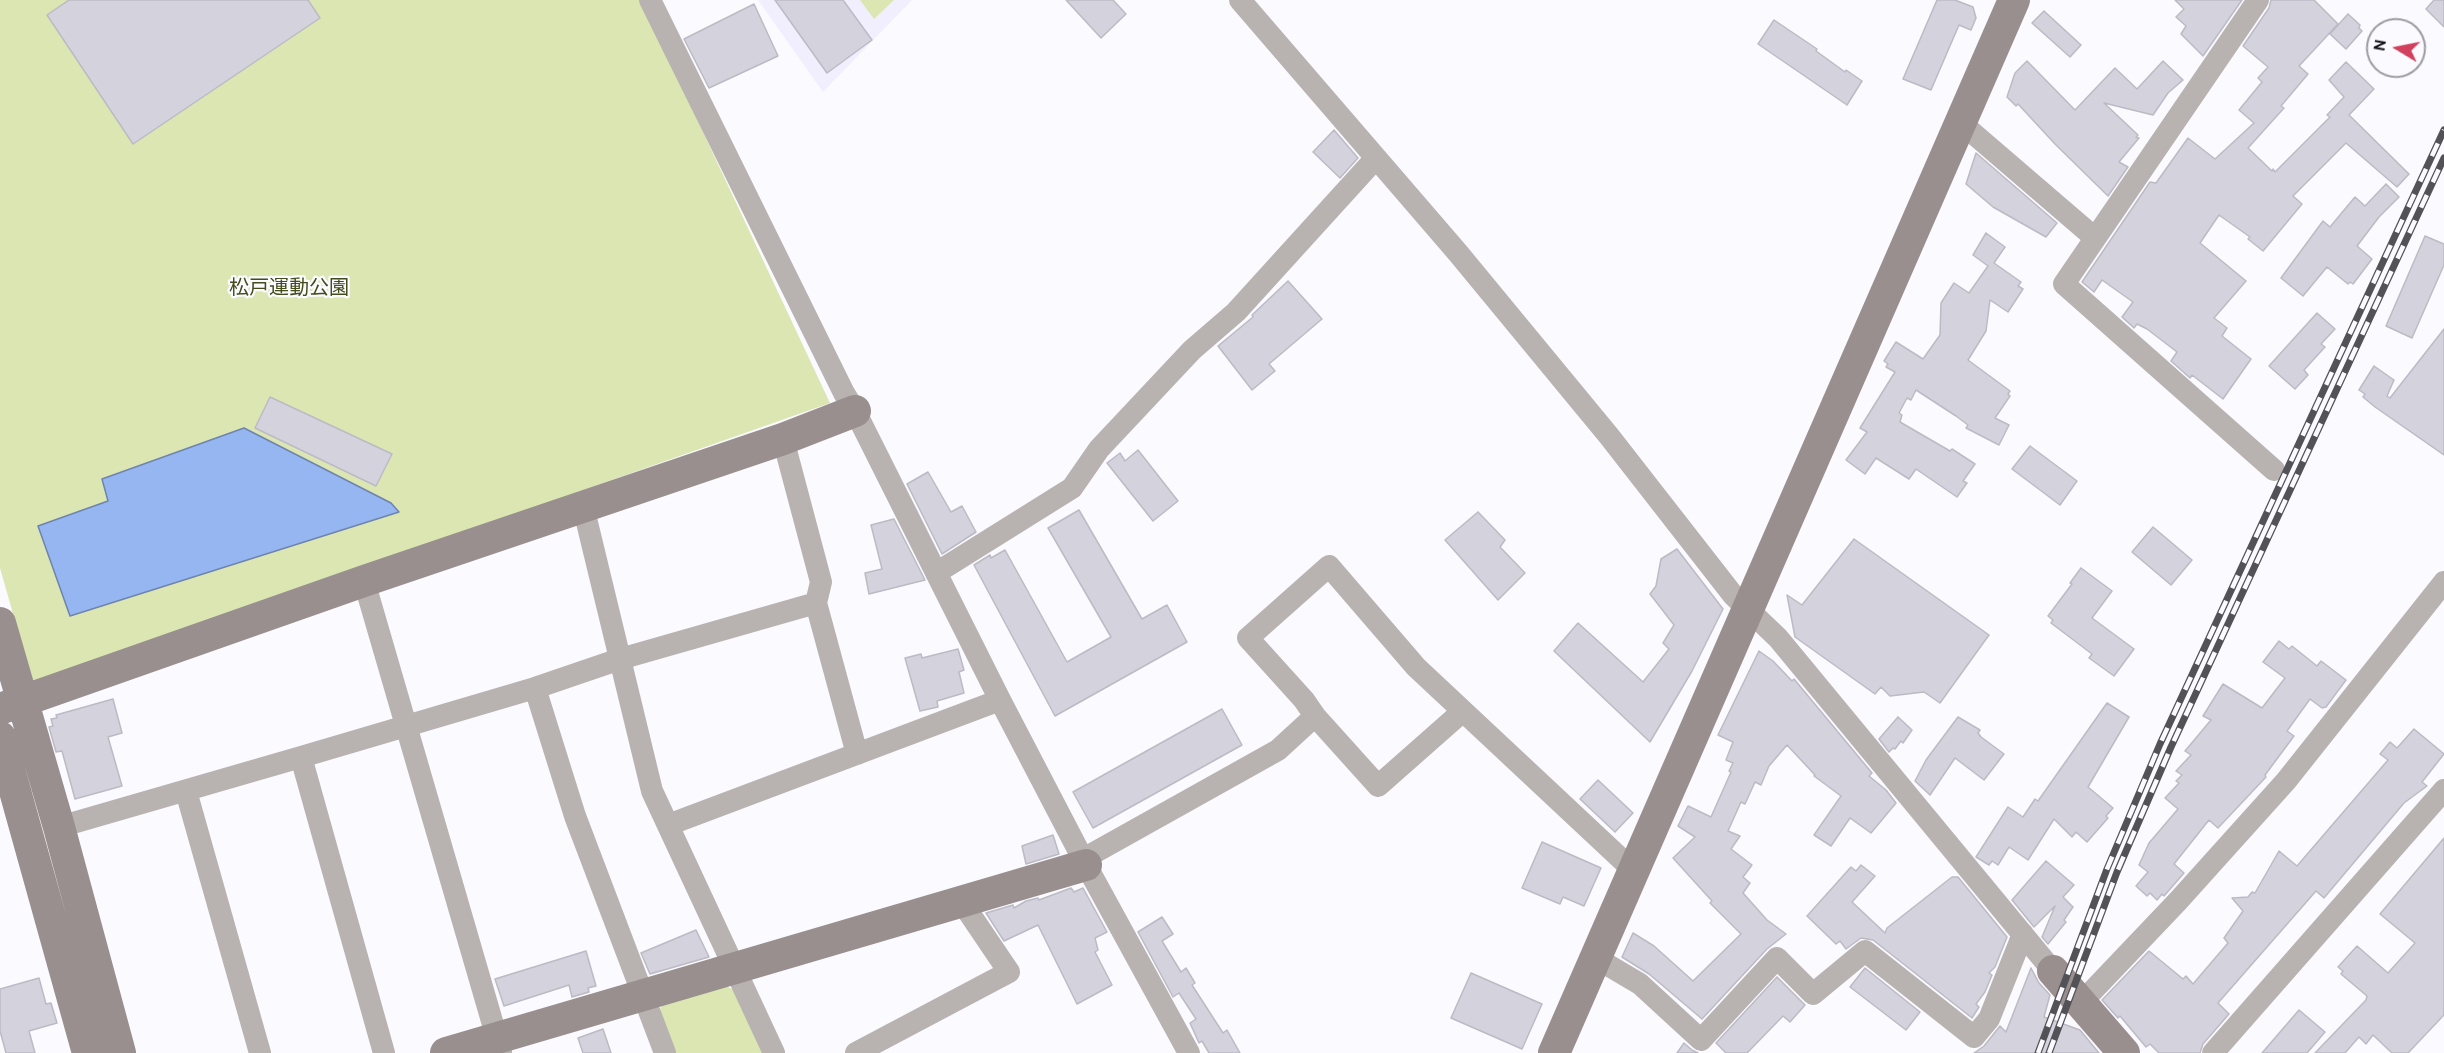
<!DOCTYPE html>
<meta charset="utf-8">
<style>
body{margin:0}
#map{position:relative;width:2444px;height:1053px;overflow:hidden;background:#fbfaff;font-family:Cabin,sans-serif}
canvas{display:block}
.north{position:absolute;left:2366px;top:18px;width:60px;height:60px;box-sizing:border-box;background:#fbfaff;border:2px solid #9d9ca1;border-radius:50%;rotate:280deg;font-size:16px;font-weight:700;line-height:24px;text-align:center;color:#111014}
.north::after{content:'';display:block;margin:auto;width:21px;height:27px;background:#d1415d;clip-path:polygon(50% 0,100% 100%,50% 72%,0 100%)}
</style>
<div id="map">
<canvas width="2444" height="1053"></canvas>
<div class="north">N</div>
</div>
<script>
const ctx = document.querySelector('canvas').getContext('2d');
ctx.lineJoin = 'round';
function fillPath(path, color) { ctx.fillStyle = color; ctx.fill(path, 'evenodd'); }
const toPath = rows => new Path2D(rows.map(r => 'M' + r).join(''));
function strokePath(path, color, width, dash) { ctx.strokeStyle = color; ctx.lineWidth = width; ctx.lineCap = dash ? 'butt' : 'round'; ctx.setLineDash(dash || []); ctx.stroke(path); }
function drawText(font, color, halo, rows, align = 'center') {
  ctx.font = font + ' Cabin,"Noto Sans JP",sans-serif'; ctx.lineWidth = 4.5; ctx.setLineDash([]); ctx.textBaseline = 'middle'; ctx.strokeStyle = halo; ctx.fillStyle = color; for (const [text, x, y, turn = 0] of rows) {
    ctx.save(); ctx.translate(x, y); ctx.rotate((+turn || 0) * Math.PI / 180); ctx.textAlign = isNaN(turn) ? turn : align; if (halo) ctx.strokeText(text, 0, 0); ctx.fillText(text, 0, 0); ctx.restore();
  }
}
fillPath(toPath([
 [758,0,912,0,823,92]
]), '#f1effe');
fillPath(toPath([
 [0,0,641,0,830,403,33,684,0,568],
 [860,0,894,0,874,19],
 [724,985,734,990,763,1053,671,1053,657,1015,664,1001]
]), '#dbe6b3');
const water = toPath([
 [244,428,391,503,399,512,70,616,38,526,108,501,102,479,244,428]
]);
fillPath(water, '#96b6f1');
strokePath(water, '#6e84af', 1.5);
const building = toPath([
 [69,0,308,0,320,18,133,144,47,15,69,0],
 [775,0,843,0,872,40,827,73,775,0],
 [1066,0,1113,0,1126,14,1101,38,1066,0],
 [1937,0,1955,0,1973,7,1976,18,1971,30,1959,25,1931,90,1903,79,1937,0],
 [2175,0,2242,0,2203,56,2181,34,2186,26,2176,17,2184,9,2175,0],
 [2271,0,2314,0,2338,24,2299,66,2308,74,2281,106,2284,108,2248,148,2272,171,2273,169,2275,172,2330,117,2327,115,2344,97,2329,80,2346,62,2374,89,2349,115,2409,174,2397,187,2346,143,2293,196,2302,204,2263,251,2248,239,2250,237,2219,215,2200,243,2246,281,2214,318,2227,328,2222,336,2251,359,2223,399,2192,375,2190,378,2171,361,2177,352,2147,329,2137,324,2134,328,2122,317,2133,302,2102,280,2094,292,2082,282,2150,182,2156,183,2188,138,2215,159,2254,123,2239,110,2262,82,2258,78,2268,67,2243,46,2269,8,2271,0],
 [2434,0,2444,0,2444,27,2426,9,2434,0],
 [754,4,778,56,709,88,684,39,754,4],
 [2044,11,2081,45,2070,57,2032,23,2044,11],
 [2348,14,2360,25,2359,28,2362,31,2346,49,2330,34,2348,14],
 [1774,20,1817,49,1816,51,1845,72,1846,70,1862,81,1847,105,1758,44,1774,20],
 [2027,61,2075,110,2115,68,2137,89,2163,61,2183,80,2168,93,2153,115,2104,103,2138,135,2136,137,2139,138,2119,162,2128,167,2108,196,2055,144,2018,104,2016,106,2007,97,2015,73,2027,61],
 [1334,130,1358,158,1340,178,1313,152,1334,130],
 [1976,153,2057,223,2046,237,1993,207,1966,184,1976,153],
 [2386,184,2399,197,2379,217,2357,246,2372,259,2353,284,2350,282,2348,284,2327,267,2303,296,2281,278,2323,221,2330,227,2355,197,2365,206,2386,184],
 [1986,233,2005,247,1994,263,2021,282,2018,286,2023,289,2008,312,1990,300,1986,331,1968,360,2010,391,2008,394,2010,396,1995,418,2009,425,1999,445,1966,428,1968,425,1956,416,1916,390,1911,400,1907,398,1899,413,1902,415,1900,422,1950,451,1952,449,1975,464,1963,481,1967,483,1957,497,1916,469,1909,479,1876,458,1865,474,1846,460,1867,432,1860,428,1895,372,1886,367,1888,364,1884,361,1896,342,1923,359,1940,335,1941,303,1954,283,1969,293,1988,266,1973,255,1986,233],
 [2425,236,2444,244,2444,265,2412,338,2386,326,2425,236],
 [1288,281,1322,319,1269,364,1275,371,1252,390,1218,346,1253,317,1252,315,1288,281],
 [2317,313,2335,329,2321,344,2325,347,2304,370,2308,375,2295,389,2269,366,2317,313],
 [2444,329,2444,455,2375,407,2363,397,2365,394,2359,390,2374,366,2394,380,2387,396,2390,398,2444,329],
 [270,397,392,454,376,486,255,428,270,397],
 [2030,446,2077,481,2060,505,2012,469,2030,446],
 [1138,450,1178,501,1153,521,1107,463,1120,453,1125,461,1138,450],
 [928,472,951,512,962,506,976,532,942,554,907,484,928,472],
 [1079,510,1142,619,1167,605,1187,642,1055,716,974,565,990,555,991,558,1005,550,1067,662,1111,637,1048,528,1079,510],
 [1478,512,1505,540,1500,547,1525,573,1498,600,1445,540,1478,512],
 [894,519,925,580,869,594,865,573,882,569,871,525,894,519],
 [2153,527,2192,560,2171,585,2132,552,2153,527],
 [1854,539,1989,635,1940,703,1924,692,1890,696,1881,687,1875,694,1795,637,1787,595,1802,605,1854,539],
 [1677,549,1723,609,1692,671,1650,742,1554,651,1578,623,1643,682,1669,649,1663,643,1674,625,1650,594,1656,586,1661,559,1677,549],
 [2081,568,2112,591,2092,618,2134,649,2114,676,2089,658,2092,654,2051,623,2053,620,2048,616,2072,584,2070,583,2081,568],
 [2279,641,2289,649,2292,646,2317,666,2321,661,2346,680,2326,707,2322,708,2310,699,2287,731,2294,736,2265,775,2266,777,2218,828,2209,820,2174,864,2184,873,2164,896,2162,894,2157,900,2150,893,2147,896,2136,886,2148,872,2139,865,2149,843,2178,809,2165,798,2179,783,2176,781,2182,775,2176,771,2191,755,2185,751,2211,720,2203,716,2223,684,2262,708,2285,678,2263,662,2279,641],
 [958,649,964,670,959,672,964,693,937,701,938,707,920,711,905,658,921,654,922,658,958,649],
 [1759,651,1773,661,1792,681,1794,679,1872,773,1869,776,1886,790,1896,803,1871,833,1850,818,1831,846,1814,835,1841,796,1814,776,1815,775,1787,745,1769,766,1761,785,1755,782,1745,804,1741,802,1728,831,1740,836,1731,849,1752,865,1743,877,1750,883,1743,893,1767,920,1786,934,1767,949,1702,1019,1649,974,1622,957,1633,933,1654,946,1693,981,1741,934,1710,903,1712,901,1673,858,1695,837,1678,826,1688,806,1711,817,1731,772,1729,771,1733,763,1726,760,1733,742,1718,735,1759,651],
 [113,699,122,733,108,737,122,786,75,799,62,751,56,752,49,727,53,726,51,719,57,718,56,715,113,699],
 [2107,703,2129,717,2088,787,2113,808,2106,816,2108,818,2087,842,2076,832,2072,837,2054,819,2028,860,2009,847,1998,865,1992,861,1989,865,1976,857,2008,807,2023,817,2035,799,2038,801,2107,703],
 [1222,709,1242,745,1093,828,1073,792,1222,709],
 [1898,717,1912,730,1903,743,1901,741,1895,749,1893,748,1889,752,1879,739,1898,717],
 [1958,717,1980,730,1978,733,1981,737,2004,754,1984,780,1955,758,1930,795,1915,781,1926,760,1958,717],
 [2414,729,2444,754,2422,782,2427,786,2404,803,2324,898,2316,891,2218,1003,2229,1014,2203,1044,2200,1053,2159,1053,2150,1044,2146,1047,2120,1016,2118,1018,2102,1000,2149,951,2183,979,2186,976,2193,984,2228,943,2224,938,2243,911,2232,898,2248,897,2252,892,2255,893,2279,851,2297,866,2388,760,2380,754,2390,742,2397,748,2414,729],
 [1598,780,1633,813,1615,832,1580,799,1598,780],
 [1053,835,1059,854,1026,864,1022,846,1053,835],
 [2444,838,2444,1015,2408,1053,2392,1053,2373,1035,2366,1044,2359,1037,2345,1053,2315,1053,2366,1000,2367,996,2341,974,2343,971,2338,967,2357,946,2388,973,2415,943,2380,914,2444,838],
 [1542,842,1601,868,1584,906,1563,897,1560,904,1522,888,1542,842],
 [2046,861,2074,885,2063,897,2073,907,2064,920,2066,922,2048,944,2042,937,2055,906,2034,927,2012,900,2046,861],
 [1861,865,1875,876,1852,902,1885,933,1887,928,1952,877,1958,877,2007,937,1995,967,1989,973,1992,975,1985,992,1976,1004,1979,1007,1972,1018,1873,940,1861,938,1846,949,1840,941,1836,944,1807,916,1851,867,1856,871,1861,865],
 [1071,888,1074,892,1083,888,1107,932,1095,938,1098,950,1095,952,1112,985,1077,1004,1038,925,1004,941,986,913,1013,905,1014,908,1026,901,1038,898,1039,900,1071,888],
 [1162,917,1173,934,1162,941,1181,972,1186,968,1195,983,1192,985,1223,1033,1227,1030,1240,1053,1209,1053,1202,1041,1199,1043,1190,1023,1196,1019,1179,993,1173,997,1138,932,1162,917],
 [696,930,709,957,650,974,641,953,696,930],
 [586,951,596,986,588,988,589,992,572,997,569,985,504,1006,495,979,586,951],
 [1865,968,1920,1012,1906,1030,1850,987,1865,968],
 [2031,968,2039,983,2050,995,2044,1017,2080,1030,2099,1053,1974,1053,1984,1046,2000,1026,2006,1032,2031,968],
 [1471,973,1542,1004,1522,1049,1451,1018,1471,973],
 [1777,977,1805,1005,1790,1022,1783,1016,1747,1053,1726,1053,1716,1043,1777,977],
 [39,978,46,1004,51,1003,57,1023,29,1031,35,1053,6,1053,0,1031,0,989,39,978],
 [2299,1010,2325,1032,2307,1053,2262,1053,2299,1010],
 [603,1029,611,1053,583,1053,578,1038,603,1029],
 [1684,1043,1692,1050,1698,1053,1677,1053,1684,1043]
]);
fillPath(building, '#d4d2dd');
strokePath(building, '#bcbac5', 1.5);
strokePath(toPath([
 [650,0,844,393,855,411,1000,700,1086,865,1189,1053],
 [1240,0,1458,253,1609,436,1733,595,1778,638,2053,971],
 [2258,0,2064,284,2274,470],
 [1960,122,2095,238],
 [783,439,821,582,816,603,857,754],
 [583,506,652,791,774,1053],
 [936,573,1072,488,1099,449,1192,350,1236,312,1375,159],
 [364,581,501,1052],
 [535,688,575,816,665,1053],
 [1463,711,1634,871],
 [301,757,384,1053],
 [186,791,260,1053],
 [668,825,1000,700],
 [59,827,301,757,535,688,620,659,816,603],
 [1083,859,1278,750,1315,716,1378,786,1463,711,1416,667,1329,566,1248,638,1304,700,1315,716],
 [1596,958,1640,984,1701,1040,1777,958,1813,994,1865,951,1974,1037,1989,1019,2023,934],
 [2080,1004,2178,901,2286,781,2444,582],
 [856,1053,1009,972,961,901],
 [2213,1053,2444,790]
]), '#b8b2b1', 22);
strokePath(toPath([
 [0,623,59,827,120,1053],
 [0,709,364,581,783,439,855,411],
 [0,737,88,1053],
 [2053,971,2124,1053],
 [446,1053,1086,865],
 [1554,1053,2014,0]
]), '#988f8e', 32);
const rail = toPath([
 [2038,1053,2107,869,2160,744,2444,130],
 [2049,1053,2117,872,2171,747,2444,158]
]);
strokePath(rail, '#535256', 7);
strokePath(rail, '#fbfaff', 4.5, [14]);
drawText('20px', '#434c1a', '#fbfaff', [
 ["松戸運動公園",289,288]
]);
</script>
